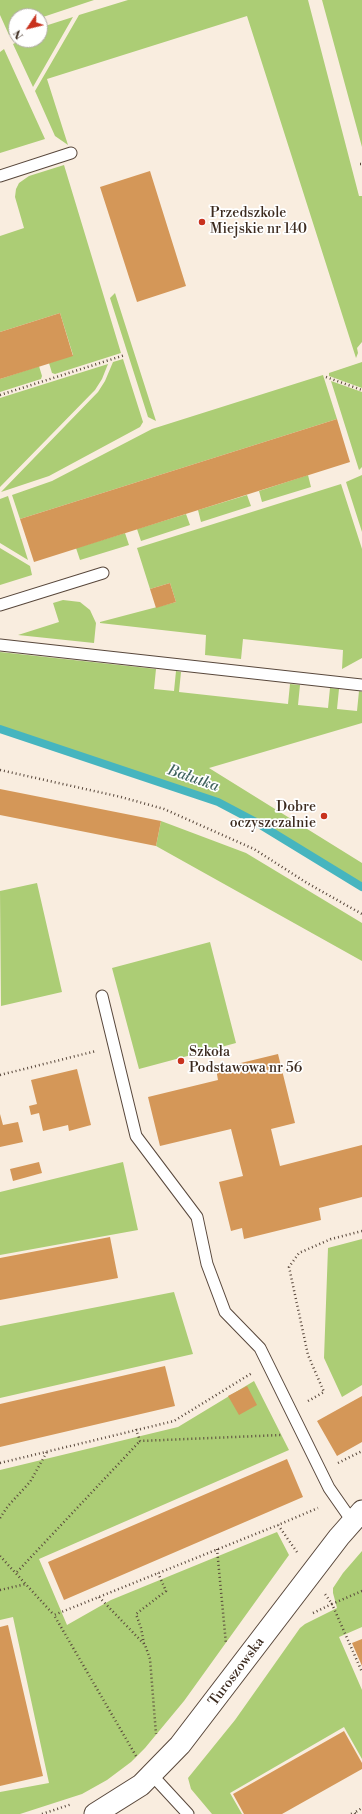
<!DOCTYPE html>
<meta charset="utf-8">
<style>
body{margin:0}
#map{position:relative;width:362px;height:1814px;overflow:hidden;background:#f9eddf;font-family:"Libre Bodoni",serif}
canvas{display:block}
.north{position:absolute;left:8px;top:8px;width:40px;height:40px;box-sizing:border-box;background:#fff;border:1px solid #b1aaa5;border-radius:50%;rotate:235deg;font-size:11px;font-weight:700;line-height:16px;text-align:center;color:#3b2a1e}
.north::after{content:'';display:block;margin:auto;width:14px;height:18px;background:#c8321e;clip-path:polygon(50% 0,100% 100%,50% 72%,0 100%)}
</style>
<div id="map">
<canvas width="362" height="1814"></canvas>
<div class="north">N</div>
</div>
<script>
const ctx = document.querySelector('canvas').getContext('2d');
ctx.lineJoin = 'round';
function fillPath(path, color) { ctx.fillStyle = color; ctx.fill(path, 'evenodd'); }
const toPath = rows => new Path2D(rows.map(r => 'M' + r).join(''));
function strokePath(path, color, width, dash) { ctx.strokeStyle = color; ctx.lineWidth = width; ctx.lineCap = dash ? 'butt' : 'round'; ctx.setLineDash(dash || []); ctx.stroke(path); }
function drawText(font, color, halo, rows, align = 'center') {
  ctx.font = font + ' "Libre Bodoni",serif'; ctx.lineWidth = 3.5; ctx.setLineDash([]); ctx.textBaseline = 'middle'; ctx.strokeStyle = halo; ctx.fillStyle = color; for (const [text, x, y, turn = 0] of rows) {
    ctx.save(); ctx.translate(x, y); ctx.rotate((+turn || 0) * Math.PI / 180); ctx.textAlign = isNaN(turn) ? turn : align; if (halo) ctx.strokeText(text, 0, 0); ctx.fillText(text, 0, 0); ctx.restore();
  }
}
fillPath(toPath([
 [0,0,94,0,40,18,40,16,16,16,16,31,9,35,0,15],
 [128,0,308,0,359,196,362,196,362,342,357,348,358,353,356,358,247,16,47,79,68,145,55,136,35,91,79,15],
 [322,0,362,0,362,147],
 [73,17,33,87,13,44,21,40,40,40,40,29,48,25],
 [4,49,45,139,0,153,0,52],
 [64,165,121,353,55,374,52,373,49,363,73,355,60,313,0,332,0,236,24,228,15,197,16,189,19,183,29,176],
 [115,293,156,421,148,417,110,298],
 [123,359,143,422,140,427,49,476,1,492,98,392,105,381,113,362],
 [362,362,362,388,329,376,329,373],
 [108,364,102,379,95,390,0,487,0,398],
 [39,366,42,376,41,379,0,392,0,379],
 [323,375,337,419,20,519,12,495,52,481,152,429],
 [331,381,362,392,362,467,359,470],
 [308,475,311,487,262,502,259,491],
 [362,475,362,532,346,482],
 [341,484,362,549,362,658,342,669,343,650,243,639,241,659,205,655,206,635,100,623,100,622,176,602,170,583,150,589,137,548],
 [247,495,251,506,201,522,198,510],
 [8,496,28,560,0,543,0,499],
 [186,514,190,525,141,541,137,529],
 [125,533,129,545,80,560,76,548],
 [0,548,30,566,32,575,0,585],
 [63,600,80,602,90,610,96,623,94,643,18,635,59,622,53,603],
 [0,652,156,669,154,689,174,691,176,671,181,672,179,692,288,704,290,684,300,685,298,705,328,708,330,688,339,689,337,709,357,711,359,691,362,692,362,723,209,768,362,863,362,887,254,821,218,802,0,729],
 [161,821,246,853,362,923,362,961,156,846],
 [37,883,62,992,1,1006,0,891],
 [210,942,236,1043,139,1069,112,968],
 [123,1162,138,1230,0,1255,0,1192],
 [362,1239,362,1385,342,1397,324,1358,328,1248],
 [174,1292,193,1354,0,1398,0,1326],
 [254,1381,289,1450,39,1559,67,1625,111,1600,277,1532,289,1555,184,1701,145,1748,131,1762,107,1780,82,1794,20,1814,0,1814,0,1792,49,1783,13,1617,0,1620,0,1470,178,1427],
 [362,1551,362,1627,339,1637,362,1690,362,1759,344,1727,230,1793,242,1814,212,1814,191,1789,188,1778,235,1720,300,1628,305,1624,337,1608,333,1593,333,1588,343,1573]
]), '#accd75');
strokePath(toPath([
 [0,729,218,802,254,821,362,887]
]), '#46b5bf', 8);
fillPath(toPath([
 [150,171,186,286,137,302,100,187],
 [60,313,73,356,0,379,0,332],
 [337,419,350,462,34,562,20,519],
 [170,583,176,602,156,608,150,589],
 [0,789,161,821,156,846,0,815],
 [278,1054,295,1123,271,1129,280,1166,362,1145,362,1197,319,1208,321,1220,244,1239,242,1228,231,1231,219,1182,243,1176,231,1129,160,1146,148,1097,218,1080,216,1069],
 [77,1069,91,1125,69,1131,68,1125,43,1131,39,1113,31,1115,29,1106,37,1104,31,1080],
 [0,1114,3,1125,18,1122,23,1142,0,1147],
 [39,1162,42,1173,13,1181,10,1169],
 [110,1237,118,1278,0,1300,0,1258],
 [165,1366,175,1406,0,1447,0,1404],
 [247,1386,257,1405,239,1415,228,1396],
 [362,1396,362,1442,337,1456,317,1421],
 [287,1459,303,1497,64,1600,48,1562],
 [8,1625,43,1776,0,1786,0,1627],
 [362,1639,362,1666,352,1643],
 [344,1731,362,1763,362,1769,282,1814,244,1814,233,1794]
]), '#d49758');
const service = toPath([
 [0,176,71,153],
 [0,605,103,573],
 [0,645,362,685],
 [102,996,136,1136,197,1217,207,1264,225,1312,260,1348,329,1488,352,1521],
 [152,1775,188,1814]
]);
const minor = toPath([
 [95,1814,141,1785,180,1745,339,1537,362,1511]
]);
strokePath(service, '#58473b', 13);
strokePath(minor, '#58473b', 23);
strokePath(toPath([
 [360,164,362,164],
 [326,377,362,390],
 [0,395,125,355],
 [0,770,121,797,164,809,254,849,307,883,362,914],
 [0,1075,96,1051],
 [308,1401,324,1392,308,1355,289,1267,299,1253,331,1239,362,1231],
 [136,1429,140,1441,281,1435],
 [0,1463,174,1421,252,1373],
 [338,1463,362,1451],
 [0,1518,8,1506,30,1482,48,1450],
 [217,1549,226,1644],
 [297,1552,278,1525,318,1508],
 [0,1556,54,1615],
 [17,1572,140,1441],
 [0,1590,26,1584],
 [362,1591,332,1604,362,1672],
 [99,1597,145,1645,150,1659,156,1734],
 [313,1613,332,1604,325,1594],
 [144,1644,141,1628,136,1614,166,1591,158,1573],
 [136,1756,54,1615,278,1525],
 [42,1814,72,1804],
 [351,1814,354,1813,357,1814],
 [355,1814,354,1813,362,1808]
]), '#58473b', 2.5, [1, 3]);
strokePath(service, '#fff', 11);
strokePath(minor, '#fff', 21);
for (const [x, y, r, color] of [
 [202,222,4,"#c8321e"],
 [324,816,4,"#c8321e"],
 [181,1061,4,"#c8321e"]
]) { const dot = new Path2D(); dot.arc(x, y, r, 0, 2 * Math.PI); ctx.fillStyle = color; ctx.fill(dot); strokePath(dot, '#fff', 1.5); }
drawText('14px', '#3b2a1e', '#fff', [
 ["Przedszkole",210,214],
 ["Miejskie nr 140",210,230],
 ["Dobre",316,808,"right"],
 ["oczyszczalnie",316,824,"right"],
 ["Szkoła",189,1053],
 ["Podstawowa nr 56",189,1069]
], 'left');
drawText('14px', '#3b2a1e', '#fff', [
 ["Turoszowska",237,1672,-53]
]);
drawText('italic 15px', '#3f625e', '#fff', [
 ["Bałutka",193,779,19]
]);
</script>
